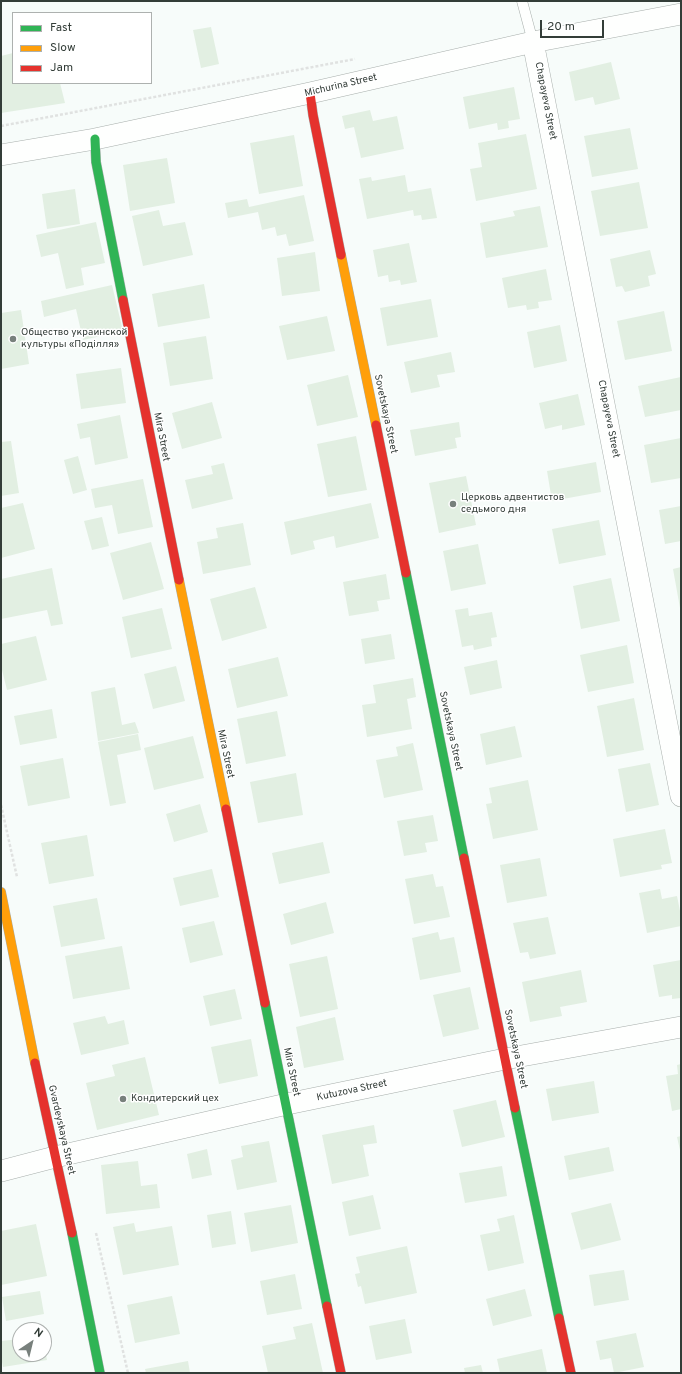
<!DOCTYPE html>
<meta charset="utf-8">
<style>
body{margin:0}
#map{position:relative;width:682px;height:1374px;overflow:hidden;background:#f7fcfa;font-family:Overpass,sans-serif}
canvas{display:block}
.frame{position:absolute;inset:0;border:2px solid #333d38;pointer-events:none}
.legend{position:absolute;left:12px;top:12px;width:140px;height:72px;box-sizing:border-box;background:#fff;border:1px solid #adb1af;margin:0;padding:5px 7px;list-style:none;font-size:12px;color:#333d38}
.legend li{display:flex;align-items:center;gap:8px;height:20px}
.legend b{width:20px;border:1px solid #adb1af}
.north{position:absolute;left:12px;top:1322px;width:40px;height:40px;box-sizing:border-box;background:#fff;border:1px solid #adb1af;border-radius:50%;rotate:35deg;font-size:11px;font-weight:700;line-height:16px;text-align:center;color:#333d38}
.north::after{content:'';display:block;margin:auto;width:14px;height:18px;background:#78807c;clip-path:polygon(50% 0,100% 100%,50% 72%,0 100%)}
.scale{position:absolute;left:540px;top:20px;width:64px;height:18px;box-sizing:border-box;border:2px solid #333d38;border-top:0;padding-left:5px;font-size:12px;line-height:14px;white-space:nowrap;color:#333d38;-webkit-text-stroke:3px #fff;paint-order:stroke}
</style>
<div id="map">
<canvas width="682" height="1374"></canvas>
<div class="frame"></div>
<ul class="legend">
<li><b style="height:5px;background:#30b455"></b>Fast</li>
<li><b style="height:5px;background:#ff9f0a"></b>Slow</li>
<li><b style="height:5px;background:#e5322d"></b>Jam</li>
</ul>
<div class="north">N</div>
<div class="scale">20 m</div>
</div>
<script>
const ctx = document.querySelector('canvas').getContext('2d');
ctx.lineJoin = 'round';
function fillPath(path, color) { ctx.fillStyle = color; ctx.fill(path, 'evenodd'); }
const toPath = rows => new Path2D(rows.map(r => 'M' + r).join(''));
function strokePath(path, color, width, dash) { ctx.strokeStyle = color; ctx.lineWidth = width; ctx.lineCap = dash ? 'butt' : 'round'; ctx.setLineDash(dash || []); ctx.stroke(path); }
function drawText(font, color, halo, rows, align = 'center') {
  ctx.font = font + ' Overpass,sans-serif'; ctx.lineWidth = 3; ctx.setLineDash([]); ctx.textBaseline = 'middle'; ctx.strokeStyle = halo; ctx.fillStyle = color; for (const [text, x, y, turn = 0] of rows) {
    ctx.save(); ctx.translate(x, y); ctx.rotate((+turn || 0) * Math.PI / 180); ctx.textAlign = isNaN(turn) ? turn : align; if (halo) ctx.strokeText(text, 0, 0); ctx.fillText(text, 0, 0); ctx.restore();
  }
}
fillPath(toPath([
 [211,27,219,64,201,68,193,30],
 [13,53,13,83,60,83,65,103,1,113,1,56],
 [611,62,620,99,595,105,593,97,575,101,569,72],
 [514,87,520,119,508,121,509,128,498,130,497,123,469,129,463,97],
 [370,110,373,121,397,116,404,149,361,158,354,127,345,129,342,116],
 [630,128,638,169,592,177,584,136],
 [526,134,537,189,476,201,470,169,482,167,478,143],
 [294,135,303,186,259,194,250,143],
 [167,158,175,203,130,211,123,165],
 [405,175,408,192,431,188,437,218,422,220,421,215,414,216,413,210,367,219,359,179,371,177,372,181],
 [639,182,648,228,600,236,591,191],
 [75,189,80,224,47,229,42,194],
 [304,195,314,241,289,246,286,234,277,236,275,227,262,230,258,212,228,218,225,203,247,199,249,207],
 [540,206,548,247,486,258,480,223,515,216,513,211],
 [159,210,163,226,185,222,193,255,143,266,132,216],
 [96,222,105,263,81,268,84,285,66,289,58,253,41,257,36,235],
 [409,243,417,282,401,285,400,280,389,282,388,275,378,277,373,250],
 [650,250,656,274,648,276,650,286,625,292,622,286,616,287,610,259],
 [315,252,320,291,282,296,277,258],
 [546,269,552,300,538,302,539,308,527,310,526,305,508,308,502,278],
 [204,284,210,318,158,327,152,294],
 [112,285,123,331,83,340,76,309,44,317,41,301],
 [431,299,438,337,387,346,380,308],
 [21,310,29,364,1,369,1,313],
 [664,311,672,351,625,360,617,321],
 [327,316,335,351,287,360,279,326],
 [560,325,567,361,534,368,527,332],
 [206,336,213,379,170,386,163,343],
 [451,352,455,372,437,375,440,387,411,393,404,362],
 [121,368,126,403,81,409,76,374],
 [348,375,358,417,317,426,307,385],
 [681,377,681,410,645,417,638,386],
 [578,394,585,425,562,430,562,425,545,429,539,403],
 [212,402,222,438,182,449,172,413],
 [120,415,128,458,95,465,90,437,80,439,77,424],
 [459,422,461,437,455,438,457,448,415,456,410,430],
 [356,436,367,490,328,497,317,444],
 [681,438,681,478,651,483,644,445],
 [11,441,19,493,1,496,1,442],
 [78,456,87,490,73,494,64,460],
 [596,462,601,492,552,501,547,471],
 [224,463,233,499,192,509,185,480,213,474,211,466],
 [466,476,476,525,439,533,429,483],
 [143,479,153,527,118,534,112,505,95,508,91,489],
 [23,503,35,549,1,558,1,508],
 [371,503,379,538,336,548,334,536,313,541,315,549,291,555,284,522],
 [681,506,681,541,665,544,659,510],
 [102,517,109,546,92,550,84,521],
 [599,520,606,555,559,564,552,529],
 [243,523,251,565,203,574,197,542,218,538,216,528],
 [151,542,164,589,123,600,110,553],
 [478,544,486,584,451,591,443,551],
 [681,567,681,607,680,608,673,569],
 [52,568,63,624,51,626,47,610,1,619,1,579],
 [386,574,390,599,377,601,379,611,349,616,343,582],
 [611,578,620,621,581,629,573,586],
 [255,587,267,628,222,641,210,599],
 [162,608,172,649,131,658,122,617],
 [468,608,469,616,492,612,497,637,491,638,492,646,474,650,473,645,462,647,455,610],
 [391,634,395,659,365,664,361,639],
 [36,636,47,680,7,690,1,666,1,644],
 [627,645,634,683,588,692,580,655],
 [278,657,288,696,237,708,228,669],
 [497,660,502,688,470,695,464,667],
 [176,666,185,701,153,709,144,674],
 [413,678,416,697,407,699,412,729,367,737,362,705,376,703,373,685],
 [115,687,122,725,135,722,139,733,98,741,91,692],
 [634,698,644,750,607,757,597,706],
 [52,709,57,738,20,745,14,716],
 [277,711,286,756,246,764,237,719],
 [515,726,522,757,486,765,480,734],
 [138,734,141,750,117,755,126,803,110,806,98,742],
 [193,736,204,778,154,790,144,748],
 [413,743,423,790,384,798,376,760,398,756,396,747],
 [63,758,70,798,28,806,20,766],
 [650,763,659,805,626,812,618,769],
 [296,773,303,815,258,823,250,782],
 [528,780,538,830,493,839,486,804,492,803,489,788],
 [200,804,208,832,174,842,166,814],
 [433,815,438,841,425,843,427,852,404,856,397,821],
 [665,829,672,863,661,865,662,869,620,877,613,839],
 [87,835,94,876,49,884,41,843],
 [323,842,330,873,279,884,272,853],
 [540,858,547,896,507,903,500,865],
 [212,869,219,897,180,906,173,878],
 [433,874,436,887,443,886,450,917,414,924,405,879],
 [660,889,662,899,677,896,681,916,681,926,647,933,639,893],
 [97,898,105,939,61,947,53,906],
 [326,902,334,933,291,945,283,914],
 [548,917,556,954,530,959,528,952,520,953,513,923],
 [214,921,223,955,190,963,182,928],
 [438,932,440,940,454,937,461,972,420,980,412,938],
 [122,946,130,989,73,999,65,956],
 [327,956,338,1009,300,1017,289,964],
 [681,960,681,998,672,999,672,995,659,997,653,965],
 [581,970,587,1002,560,1007,562,1016,530,1022,522,982],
 [470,987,479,1029,443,1037,433,995],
 [235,989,242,1019,210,1026,203,996],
 [105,1016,108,1024,124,1020,129,1044,81,1055,73,1023],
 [335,1017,344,1060,304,1068,296,1027],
 [251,1039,258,1076,219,1084,211,1047],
 [145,1057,159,1115,97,1130,86,1083,115,1076,112,1065],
 [681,1064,681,1109,672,1111,666,1076,678,1074,677,1065],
 [594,1081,599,1113,552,1121,546,1089],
 [496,1100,505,1137,462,1147,453,1110],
 [374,1125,377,1143,363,1145,369,1176,332,1184,322,1135],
 [681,1136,681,1150,680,1150,677,1137],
 [269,1141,277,1182,237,1190,231,1160,243,1157,241,1146],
 [609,1147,614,1171,569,1180,564,1156],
 [207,1149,212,1175,192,1179,187,1154],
 [138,1161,141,1186,157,1184,160,1208,106,1214,101,1165],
 [502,1166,507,1196,465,1203,459,1173],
 [373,1195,381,1229,349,1236,342,1202],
 [611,1203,621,1240,581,1250,571,1213],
 [291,1205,298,1243,251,1252,244,1213],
 [231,1211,236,1244,212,1248,207,1215],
 [514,1215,524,1263,488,1271,480,1235,500,1231,497,1219],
 [134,1223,136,1232,172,1226,179,1265,123,1275,113,1227],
 [36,1224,47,1276,1,1285,1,1231],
 [407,1246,417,1293,365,1304,361,1286,358,1287,355,1274,360,1273,356,1257],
 [624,1270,629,1300,594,1306,589,1275],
 [295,1274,302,1309,267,1315,260,1281],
 [525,1289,532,1316,493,1326,486,1299],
 [40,1291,44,1314,6,1321,2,1297],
 [172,1296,180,1334,135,1343,127,1305],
 [405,1319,412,1353,376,1360,369,1326],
 [312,1323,323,1373,268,1373,262,1346,296,1339,293,1327],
 [636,1333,644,1367,614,1373,611,1358,600,1360,596,1341],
 [20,1339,20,1354,44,1354,45,1349,47,1360,3,1367,1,1357,1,1341],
 [542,1349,547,1373,500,1373,497,1359],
 [188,1361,190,1373,146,1373,145,1369],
 [481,1365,483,1373,465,1373,464,1368]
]), '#e2efe2');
const lane = toPath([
 [522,1,533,42]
]);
const street = toPath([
 [533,42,681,796],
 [1,155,95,139,310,93,533,42,681,14],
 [1,1171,55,1157,287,1104,505,1059,681,1027]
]);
const fast = toPath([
 [95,139,96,162,123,300],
 [406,573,464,858],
 [265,1003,327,1306],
 [515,1108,559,1318],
 [72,1233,100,1373]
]);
const slow = toPath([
 [341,255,376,425],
 [179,580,226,809],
 [1,892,35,1063]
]);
const jam = toPath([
 [310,93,313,115,341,255],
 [123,300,179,580],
 [376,425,406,573],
 [226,809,265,1003],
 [464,858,515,1108],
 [35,1063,72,1233],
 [327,1306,341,1373],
 [559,1318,571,1373]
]);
strokePath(lane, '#a8afac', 11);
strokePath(street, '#a8afac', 22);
strokePath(fast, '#a8afac', 10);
strokePath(slow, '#a8afac', 10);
strokePath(jam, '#a8afac', 10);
strokePath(toPath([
 [1,126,355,59],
 [1,805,17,877],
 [96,1233,128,1373]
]), '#e0e2e1', 2.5, [3, 2]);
strokePath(lane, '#fefffe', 10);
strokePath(street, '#fefffe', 21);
strokePath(fast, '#30b455', 9);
strokePath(slow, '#ff9f0a', 9);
strokePath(jam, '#e5322d', 9);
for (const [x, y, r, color] of [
 [13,339,4,"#78807c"],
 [453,504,4,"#78807c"],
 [123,1099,4,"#78807c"]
]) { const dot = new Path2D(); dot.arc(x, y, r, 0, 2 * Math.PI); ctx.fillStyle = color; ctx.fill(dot); strokePath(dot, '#fff', 1.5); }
drawText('10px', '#333d38', '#fff', [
 ["Michurina Street",341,86,-13],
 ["Chapayeva Street",545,101,79],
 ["Sovetskaya Street",385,414,78],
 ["Chapayeva Street",608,419,79],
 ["Mira Street",161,437,79],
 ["Sovetskaya Street",450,731,78],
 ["Mira Street",225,754,78],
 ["Sovetskaya Street",515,1049,78],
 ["Mira Street",291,1072,78],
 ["Kutuzova Street",352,1091,-12],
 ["Gvardeyskaya Street",61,1130,77]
]);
drawText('10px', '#333d38', '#fff', [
 ["Общество украинской",21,333],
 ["культуры «Поділля»",21,345],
 ["Церковь адвентистов",461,498],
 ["седьмого дня",461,510],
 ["Кондитерский цех",131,1099]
], 'left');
</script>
